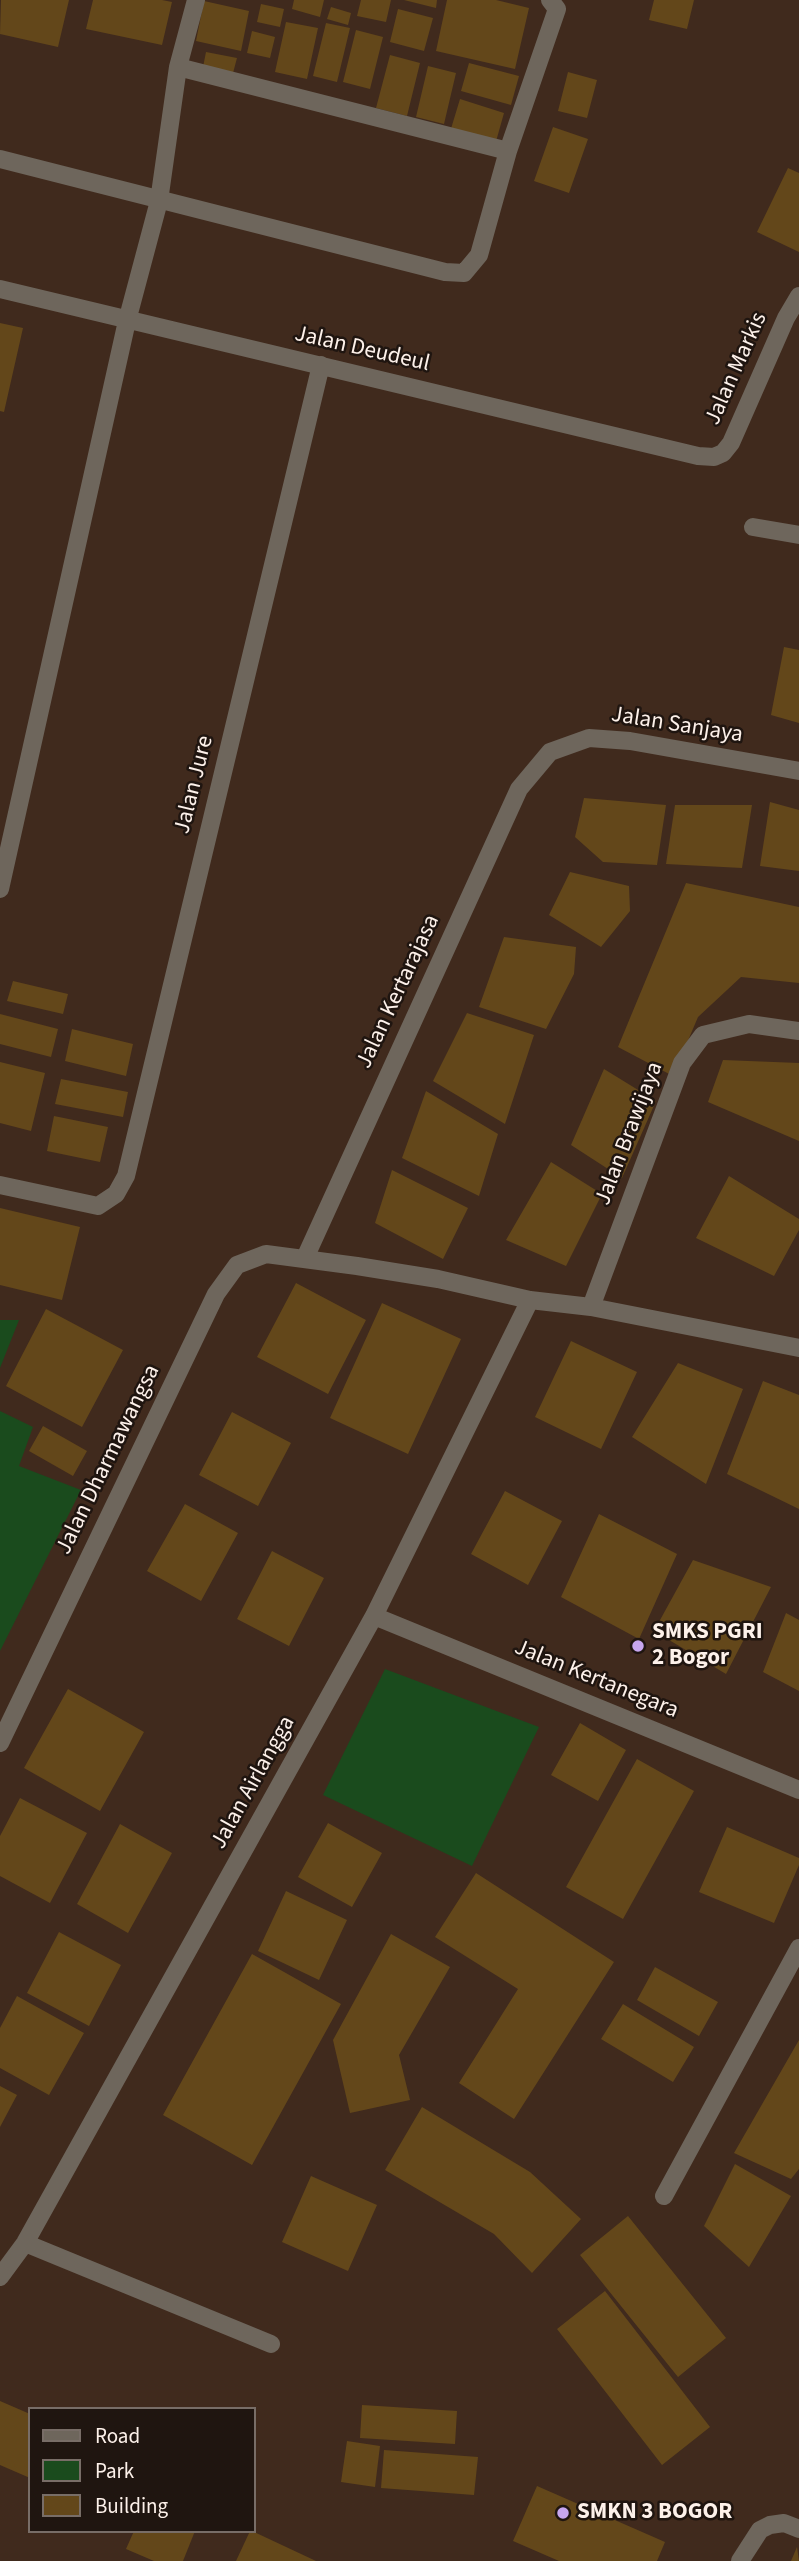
<!DOCTYPE html>
<style>
body{margin:0}
#map{position:relative;width:799px;height:2561px;overflow:hidden;background:#402a1d;font-family:"Source Sans 3",sans-serif}
canvas{display:block}
.legend{position:absolute;left:28px;top:2407px;width:228px;height:126px;box-sizing:border-box;background:#1f1510;border:2px solid #786d67;margin:0;padding:9px 12px;list-style:none;font-size:21px;color:#fdf1ea}
.legend li{display:flex;align-items:center;gap:14px;height:35px}
.legend b{width:35px;border:2px solid #786d67}
</style>
<div id="map">
<canvas width="799" height="2561"></canvas>
<ul class="legend">
<li><b style="height:9px;background:#6e665c"></b>Road</li>
<li><b style="height:19px;background:#1a4b1d"></b>Park</li>
<li><b style="height:19px;background:#63471a"></b>Building</li>
</ul>
</div>
<script>
const ctx = document.querySelector('canvas').getContext('2d');
ctx.lineJoin = 'round';
function fillPath(path, color) { ctx.fillStyle = color; ctx.fill(path, 'evenodd'); }
const toPath = rows => new Path2D(rows.map(r => 'M' + r).join(''));
function strokePath(path, color, width, dash) { ctx.strokeStyle = color; ctx.lineWidth = width; ctx.lineCap = dash ? 'butt' : 'round'; ctx.setLineDash(dash || []); ctx.stroke(path); }
function drawText(font, color, halo, rows, align = 'center') {
  ctx.font = font + ' "Source Sans 3",sans-serif'; ctx.lineWidth = 5; ctx.setLineDash([]); ctx.textBaseline = 'middle'; ctx.strokeStyle = halo; ctx.fillStyle = color; for (const [text, x, y, turn = 0] of rows) {
    ctx.save(); ctx.translate(x, y); ctx.rotate((+turn || 0) * Math.PI / 180); ctx.textAlign = isNaN(turn) ? turn : align; if (halo) ctx.strokeText(text, 0, 0); ctx.fillText(text, 0, 0); ctx.restore();
  }
}
fillPath(toPath([
 [0,1320,19,1320,0,1368],
 [0,1411,33,1427,19,1466,81,1490,0,1651],
 [385,1669,539,1727,472,1866,323,1795]
]), '#1a4b1d');
fillPath(toPath([
 [1,0,69,0,58,47,0,34],
 [93,0,162,0,172,2,162,45,86,29],
 [294,0,324,0,320,17,292,9],
 [361,0,391,0,386,22,357,16],
 [404,0,437,0,436,8],
 [447,0,496,0,529,8,515,69,436,51],
 [654,0,694,0,687,29,649,20],
 [204,1,249,11,241,51,196,41],
 [261,4,284,9,280,27,257,22],
 [331,7,351,13,348,25,327,19],
 [398,9,433,18,424,51,390,42],
 [286,22,318,28,307,79,275,72],
 [326,23,350,28,337,82,313,76],
 [356,30,383,37,370,89,343,82],
 [252,31,275,37,270,58,247,53],
 [206,52,237,58,233,73,203,67],
 [390,55,420,63,407,116,376,108],
 [469,63,519,76,511,105,461,91],
 [428,66,456,73,444,124,416,117],
 [568,72,597,80,587,118,558,111],
 [460,99,504,113,495,145,450,132],
 [553,127,588,139,569,193,534,181],
 [788,168,799,173,799,252,757,232],
 [0,323,23,328,4,412,0,411],
 [784,647,799,650,799,723,771,715],
 [584,798,666,805,657,865,603,862,575,837],
 [770,802,799,810,799,871,760,866],
 [675,805,752,805,742,868,666,864],
 [570,872,629,886,630,911,601,947,549,915],
 [686,883,799,907,799,983,741,977,698,1017,673,1076,618,1047],
 [504,937,576,947,574,974,546,1029,479,1007],
 [13,981,68,994,63,1014,7,1001],
 [467,1013,534,1035,505,1124,433,1081],
 [0,1014,58,1029,51,1057,0,1044],
 [72,1029,133,1044,126,1076,65,1061],
 [723,1060,799,1063,799,1141,708,1102],
 [0,1062,45,1073,31,1131,0,1123],
 [604,1069,656,1101,622,1178,571,1145],
 [61,1079,128,1092,123,1117,55,1104],
 [426,1091,498,1134,479,1196,402,1158],
 [54,1116,108,1127,100,1162,47,1151],
 [551,1162,602,1194,566,1266,506,1240],
 [392,1170,468,1208,443,1259,375,1223],
 [729,1176,799,1219,799,1230,774,1276,696,1238],
 [0,1208,80,1227,62,1300,0,1285],
 [296,1283,366,1320,328,1394,257,1357],
 [382,1303,461,1339,408,1454,330,1418],
 [46,1309,123,1350,82,1427,6,1386],
 [571,1341,637,1372,601,1449,535,1417],
 [678,1363,743,1389,706,1484,632,1437],
 [763,1381,799,1395,799,1509,727,1474],
 [232,1412,291,1443,258,1506,199,1475],
 [43,1426,87,1451,73,1476,29,1451],
 [505,1491,562,1521,528,1585,471,1554],
 [185,1504,238,1533,201,1601,147,1571],
 [599,1514,677,1554,639,1639,561,1597],
 [272,1551,324,1578,289,1646,237,1619],
 [693,1560,771,1587,726,1674,654,1631],
 [786,1613,799,1620,799,1691,763,1672],
 [68,1689,144,1732,100,1811,24,1768],
 [580,1723,626,1750,598,1801,551,1775],
 [637,1759,694,1791,623,1919,566,1887],
 [20,1798,87,1833,50,1903,0,1876,0,1836],
 [328,1823,382,1853,352,1907,298,1877],
 [120,1824,172,1853,128,1933,77,1904],
 [727,1827,799,1858,799,1865,774,1923,699,1892],
 [476,1873,614,1962,514,2119,459,2083,518,1989,435,1937],
 [286,1891,347,1920,319,1980,258,1951],
 [59,1932,121,1965,89,2026,27,1993],
 [391,1934,450,1967,399,2055,410,2100,350,2113,333,2040],
 [252,1954,341,2004,252,2165,163,2115],
 [655,1967,718,2002,699,2036,637,2000],
 [17,1996,84,2033,49,2095,0,2068,0,2028],
 [623,2004,694,2047,673,2082,601,2039],
 [799,2040,799,2169,791,2179,734,2153],
 [0,2086,17,2095,0,2127],
 [422,2107,530,2172,581,2219,532,2273,494,2234,385,2170],
 [735,2164,791,2196,749,2267,704,2226],
 [311,2176,377,2205,348,2271,282,2242],
 [628,2216,726,2338,678,2377,580,2255],
 [605,2291,710,2427,662,2465,557,2329],
 [0,2401,30,2414,30,2478,0,2465],
 [362,2405,457,2411,455,2444,360,2438],
 [347,2441,380,2446,375,2487,341,2482],
 [384,2450,478,2457,474,2495,381,2488],
 [537,2486,665,2542,657,2561,559,2561,513,2541],
 [134,2531,195,2531,183,2561,154,2561,126,2549],
 [250,2531,252,2531,316,2561,236,2561],
 [797,2547,799,2561,791,2561]
]), '#63471a');
strokePath(toPath([
 [178,67,508,151],
 [0,159,445,272,464,273,479,255,508,151,557,9,550,0],
 [0,289,698,456,714,457,723,453,731,443,786,318,799,296],
 [753,527,799,535],
 [0,889,127,321,159,201,178,67,196,0],
 [0,1185,98,1206,116,1194,126,1176,321,365],
 [305,1258,519,789,550,752,589,738,630,741,799,771],
 [591,1307,682,1063,703,1035,749,1024,799,1031],
 [374,1616,799,1790],
 [0,1743,216,1294,237,1265,266,1254,357,1266,438,1279,530,1300,591,1307,799,1348],
 [664,2196,799,1948],
 [25,2243,271,2344],
 [0,2277,25,2243,374,1616,530,1300],
 [740,2561,760,2530,770,2525,784,2523,799,2529]
]), '#6e665c', 18);
for (const [x, y, r, color] of [
 [638,1646,7,"#c7a6ef"],
 [563,2513,7,"#c7a6ef"]
]) { const dot = new Path2D(); dot.arc(x, y, r, 0, 2 * Math.PI); ctx.fillStyle = color; ctx.fill(dot); strokePath(dot, '#1f1510', 2.5); }
drawText('23px', '#fdf1ea', '#1f1510', [
 ["Jalan Deudeul",362,350,13],
 ["Jalan Markis",737,369,-66],
 ["Jalan Sanjaya",677,726,9],
 ["Jalan Jure",195,785,-76],
 ["Jalan Kertarajasa",399,992,-65],
 ["Jalan Brawijaya",630,1134,-69],
 ["Jalan Dharmawangsa",109,1460,-64],
 ["Jalan Kertanegara",596,1680,22],
 ["Jalan Airlangga",254,1783,-61]
]);
drawText('bold 23px', '#fdf1ea', '#1f1510', [
 ["SMKS PGRI",652,1633],
 ["2 Bogor",652,1659],
 ["SMKN 3 BOGOR",577,2513]
], 'left');
</script>
